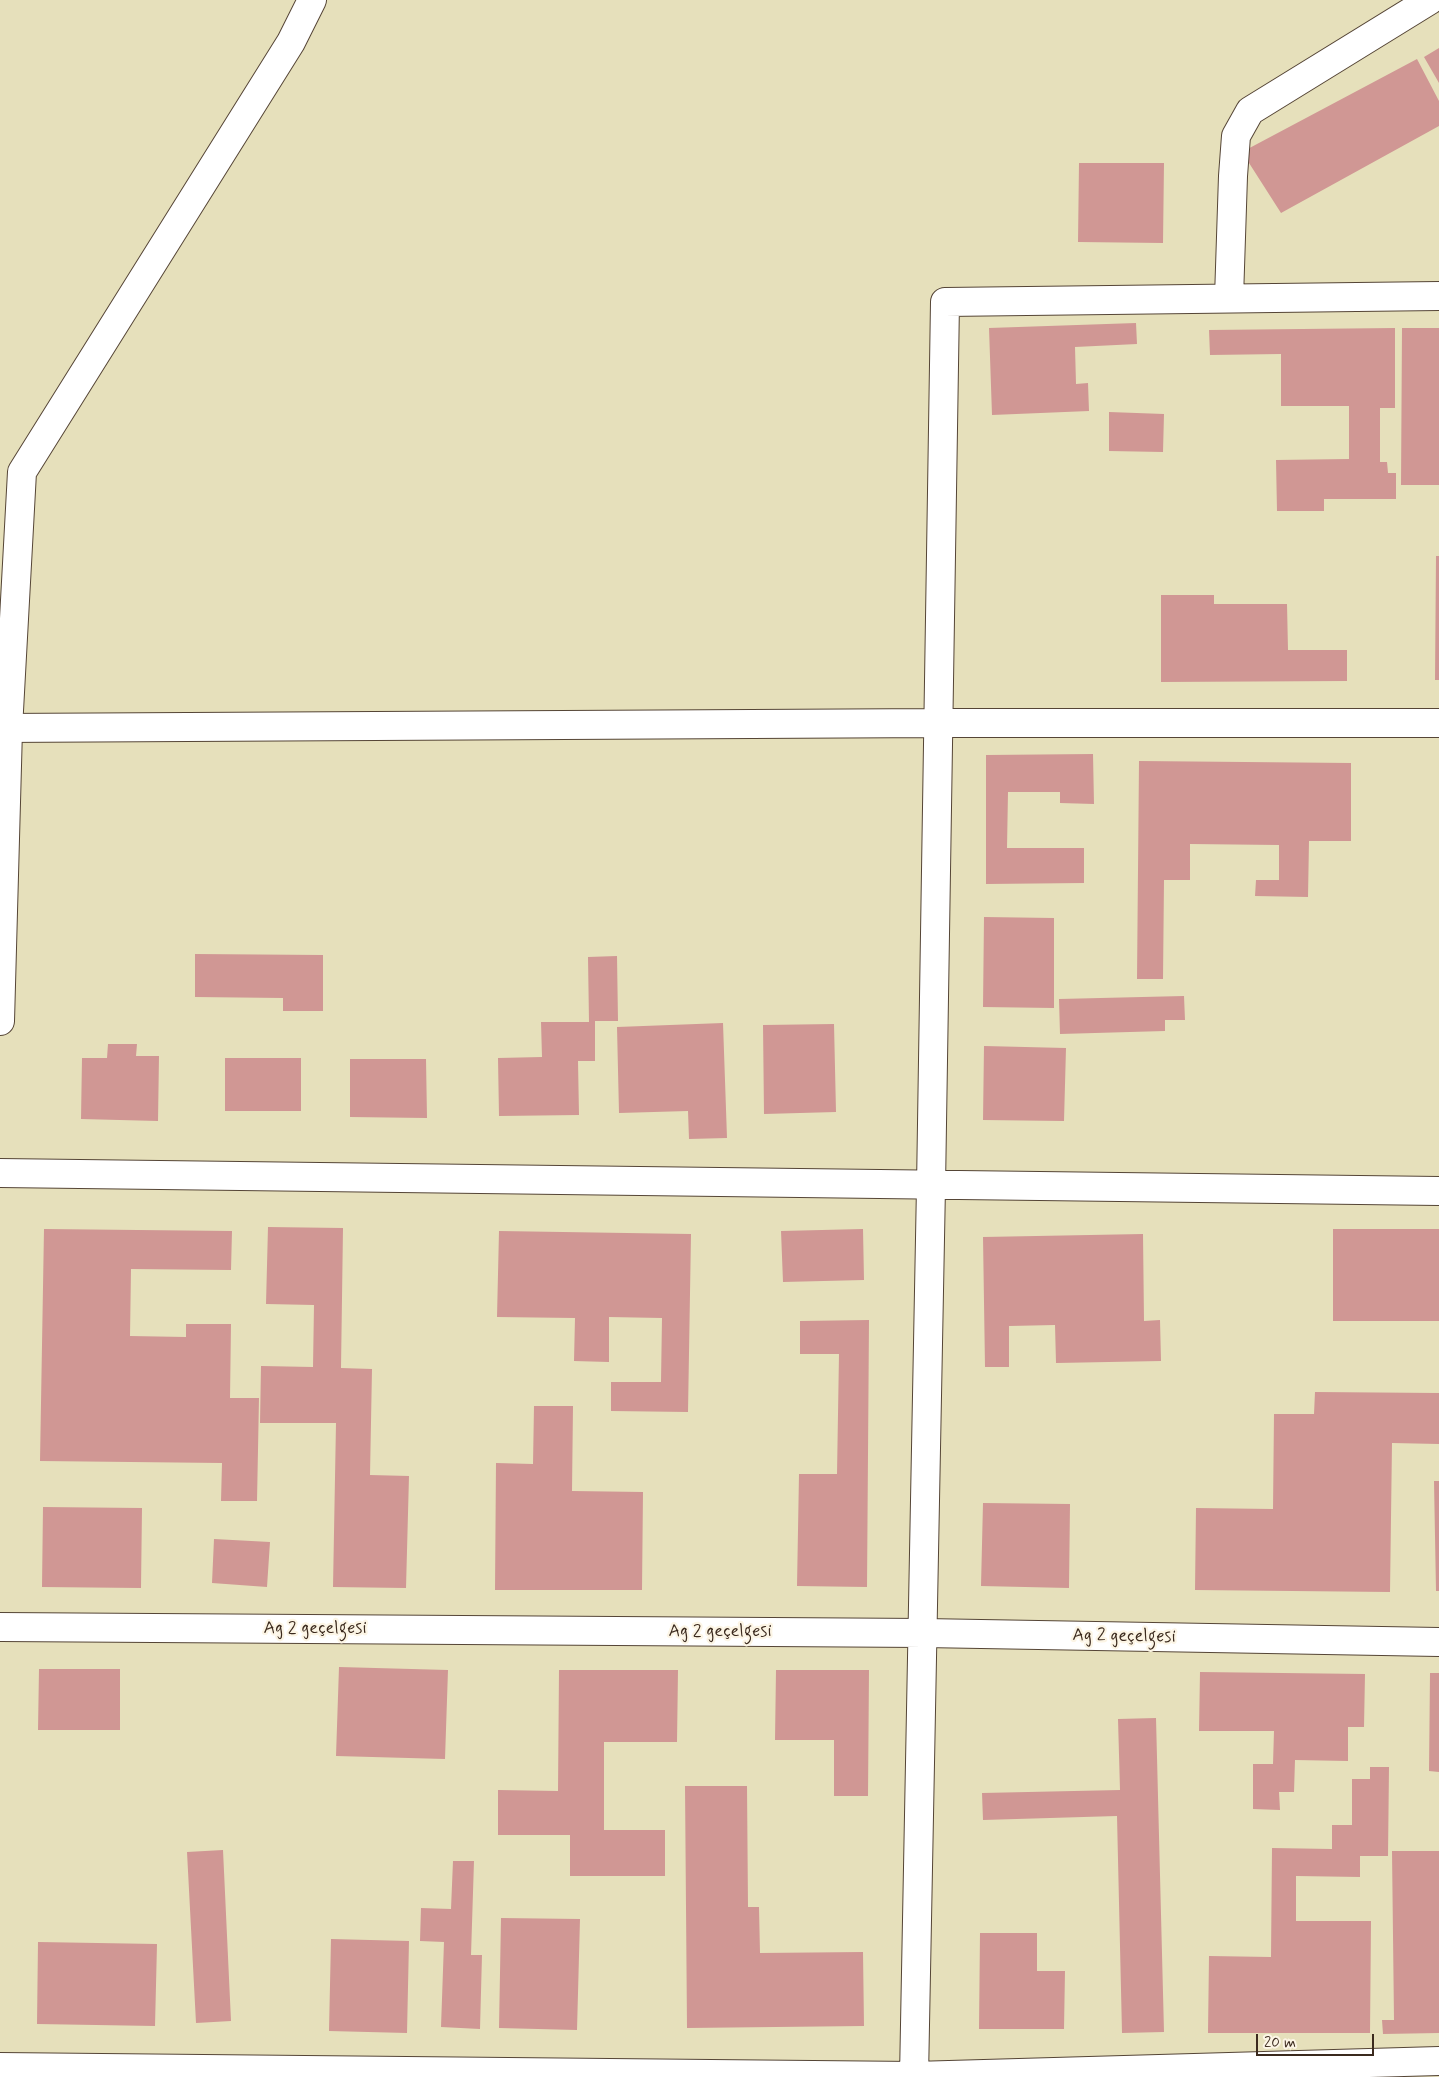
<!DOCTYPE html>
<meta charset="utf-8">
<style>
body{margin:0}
#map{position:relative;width:1439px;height:2077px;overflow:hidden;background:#e6e0bb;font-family:Mynerve,sans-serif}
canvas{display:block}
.scale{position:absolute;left:1256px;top:2034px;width:118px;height:22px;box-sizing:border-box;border:2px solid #3b2a1e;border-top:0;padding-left:6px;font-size:15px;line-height:18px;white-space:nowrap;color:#3b2a1e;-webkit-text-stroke:4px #fcf5e5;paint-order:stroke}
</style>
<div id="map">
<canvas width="1439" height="2077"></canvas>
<div class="scale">20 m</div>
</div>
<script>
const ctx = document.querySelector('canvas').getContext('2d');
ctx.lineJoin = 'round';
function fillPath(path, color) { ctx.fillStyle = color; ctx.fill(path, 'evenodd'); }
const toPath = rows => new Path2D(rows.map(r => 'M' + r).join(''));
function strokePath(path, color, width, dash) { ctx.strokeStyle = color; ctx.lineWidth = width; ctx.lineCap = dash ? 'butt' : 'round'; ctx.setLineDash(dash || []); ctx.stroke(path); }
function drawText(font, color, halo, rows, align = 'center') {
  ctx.font = font + ' Mynerve,sans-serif'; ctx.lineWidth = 4.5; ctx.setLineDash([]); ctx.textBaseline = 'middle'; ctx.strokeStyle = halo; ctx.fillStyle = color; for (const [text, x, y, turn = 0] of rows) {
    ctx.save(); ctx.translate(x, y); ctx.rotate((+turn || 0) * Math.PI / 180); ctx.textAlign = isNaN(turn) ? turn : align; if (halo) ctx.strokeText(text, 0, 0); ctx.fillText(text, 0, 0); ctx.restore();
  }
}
fillPath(toPath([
 [1439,48,1439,83,1424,57],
 [1417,59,1439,101,1439,126,1281,213,1242,152],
 [1079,163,1164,163,1163,243,1078,242],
 [1136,323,1137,344,1075,347,1076,384,1088,383,1089,411,992,415,989,328],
 [1395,328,1395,408,1380,408,1380,462,1387,462,1388,473,1396,473,1396,499,1324,499,1324,511,1277,511,1276,460,1349,459,1349,406,1281,406,1281,354,1210,355,1209,330],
 [1402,328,1439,328,1439,485,1401,485],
 [1109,412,1164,414,1163,452,1109,451],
 [1436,556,1439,556,1439,680,1435,680],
 [1161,595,1214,595,1214,604,1287,604,1288,650,1347,650,1347,681,1161,682],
 [1093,754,1094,804,1060,803,1060,792,1008,792,1007,848,1084,848,1084,883,986,884,986,755],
 [1139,761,1351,763,1351,841,1309,841,1308,897,1255,896,1256,880,1279,880,1279,845,1190,844,1190,880,1164,880,1163,979,1137,979],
 [984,917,1054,918,1054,1008,983,1007],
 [195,954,323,955,323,1011,283,1011,283,998,195,997],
 [617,956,618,1021,595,1021,595,1061,578,1061,579,1115,499,1116,498,1058,542,1057,541,1022,589,1022,588,957],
 [1184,996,1185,1020,1165,1020,1165,1031,1060,1034,1059,999],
 [723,1023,727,1138,689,1139,688,1111,619,1113,617,1027],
 [834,1024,836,1112,764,1114,763,1025],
 [108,1044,137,1044,136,1056,159,1056,158,1121,81,1119,82,1058,107,1058],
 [984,1046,1066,1048,1064,1121,983,1120],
 [225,1058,301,1058,301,1111,225,1111],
 [350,1059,426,1059,427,1118,350,1117],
 [268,1227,343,1228,341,1368,372,1369,370,1475,409,1476,406,1588,333,1587,336,1423,260,1423,261,1366,313,1367,314,1305,266,1304],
 [44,1229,232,1231,231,1270,131,1269,130,1336,186,1337,186,1324,231,1324,230,1398,259,1398,257,1501,221,1501,222,1463,40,1461],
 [863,1229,864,1280,783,1282,781,1231],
 [1333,1229,1439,1229,1439,1321,1333,1321],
 [499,1231,691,1234,688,1412,611,1411,611,1382,661,1382,662,1318,609,1317,609,1362,574,1361,575,1318,497,1317],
 [1143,1234,1144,1321,1160,1320,1161,1361,1056,1363,1055,1325,1009,1326,1009,1367,985,1367,983,1237],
 [869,1320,867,1587,797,1586,799,1474,837,1474,839,1354,800,1354,800,1321],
 [1315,1392,1439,1393,1439,1444,1392,1443,1390,1592,1195,1590,1196,1508,1273,1509,1274,1414,1314,1414],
 [534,1406,573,1406,572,1491,643,1492,642,1590,495,1590,496,1463,533,1464],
 [1434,1481,1439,1481,1439,1591,1436,1591],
 [983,1503,1070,1504,1069,1588,981,1586],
 [43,1507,142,1508,141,1588,42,1587],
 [214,1539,270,1542,267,1587,212,1583],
 [339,1667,448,1670,445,1759,336,1756],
 [39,1669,120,1669,120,1730,38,1730],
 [559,1670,678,1670,677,1742,604,1742,604,1830,665,1830,665,1876,570,1876,570,1835,498,1835,498,1790,558,1791],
 [776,1670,869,1670,868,1796,834,1796,834,1740,775,1740],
 [1200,1672,1365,1674,1364,1727,1348,1727,1348,1761,1295,1760,1294,1792,1279,1792,1280,1810,1253,1809,1253,1764,1273,1764,1274,1731,1199,1731],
 [1430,1673,1439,1673,1439,1772,1429,1771],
 [1156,1718,1164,2032,1122,2033,1117,1816,983,1820,982,1793,1120,1790,1118,1719],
 [1370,1767,1389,1767,1388,1856,1360,1856,1360,1877,1296,1876,1296,1921,1371,1921,1370,2033,1208,2033,1209,1956,1271,1957,1272,1848,1332,1849,1332,1825,1352,1825,1352,1779,1370,1779],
 [685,1786,747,1786,748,1907,759,1907,760,1953,863,1952,864,2026,687,2028],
 [223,1850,231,2021,196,2023,187,1852],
 [1392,1851,1439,1851,1439,2033,1383,2034,1382,2020,1394,2020],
 [453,1861,474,1861,471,1955,482,1955,480,2029,441,2027,444,1942,420,1941,421,1908,451,1909],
 [501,1918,580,1919,577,2030,499,2028],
 [980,1933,1037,1933,1037,1971,1065,1971,1064,2029,979,2029],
 [331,1939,409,1941,407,2033,329,2031],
 [38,1942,157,1944,155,2026,37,2024]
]), '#d09794');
const minor = toPath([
 [1229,298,1233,176,1236,136,1250,111,1430,0],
 [0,728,939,723,1439,723],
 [0,1173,1439,1191],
 [0,1627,924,1633,1439,1642],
 [0,2067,914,2076,1439,2061],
 [914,2077,931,1186,945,302,1439,296]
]);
const tertiary = toPath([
 [0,1021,8,729,22,472,291,42,312,0]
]);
strokePath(minor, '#554536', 30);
strokePath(tertiary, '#554536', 30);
strokePath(minor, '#fff', 28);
strokePath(tertiary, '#fff', 28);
drawText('18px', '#3b2a1e', '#fcf5e5', [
 ["Ag 2 geçelgesi",315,1629],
 ["Ag 2 geçelgesi",720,1632],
 ["Ag 2 geçelgesi",1124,1637,1]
]);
</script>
